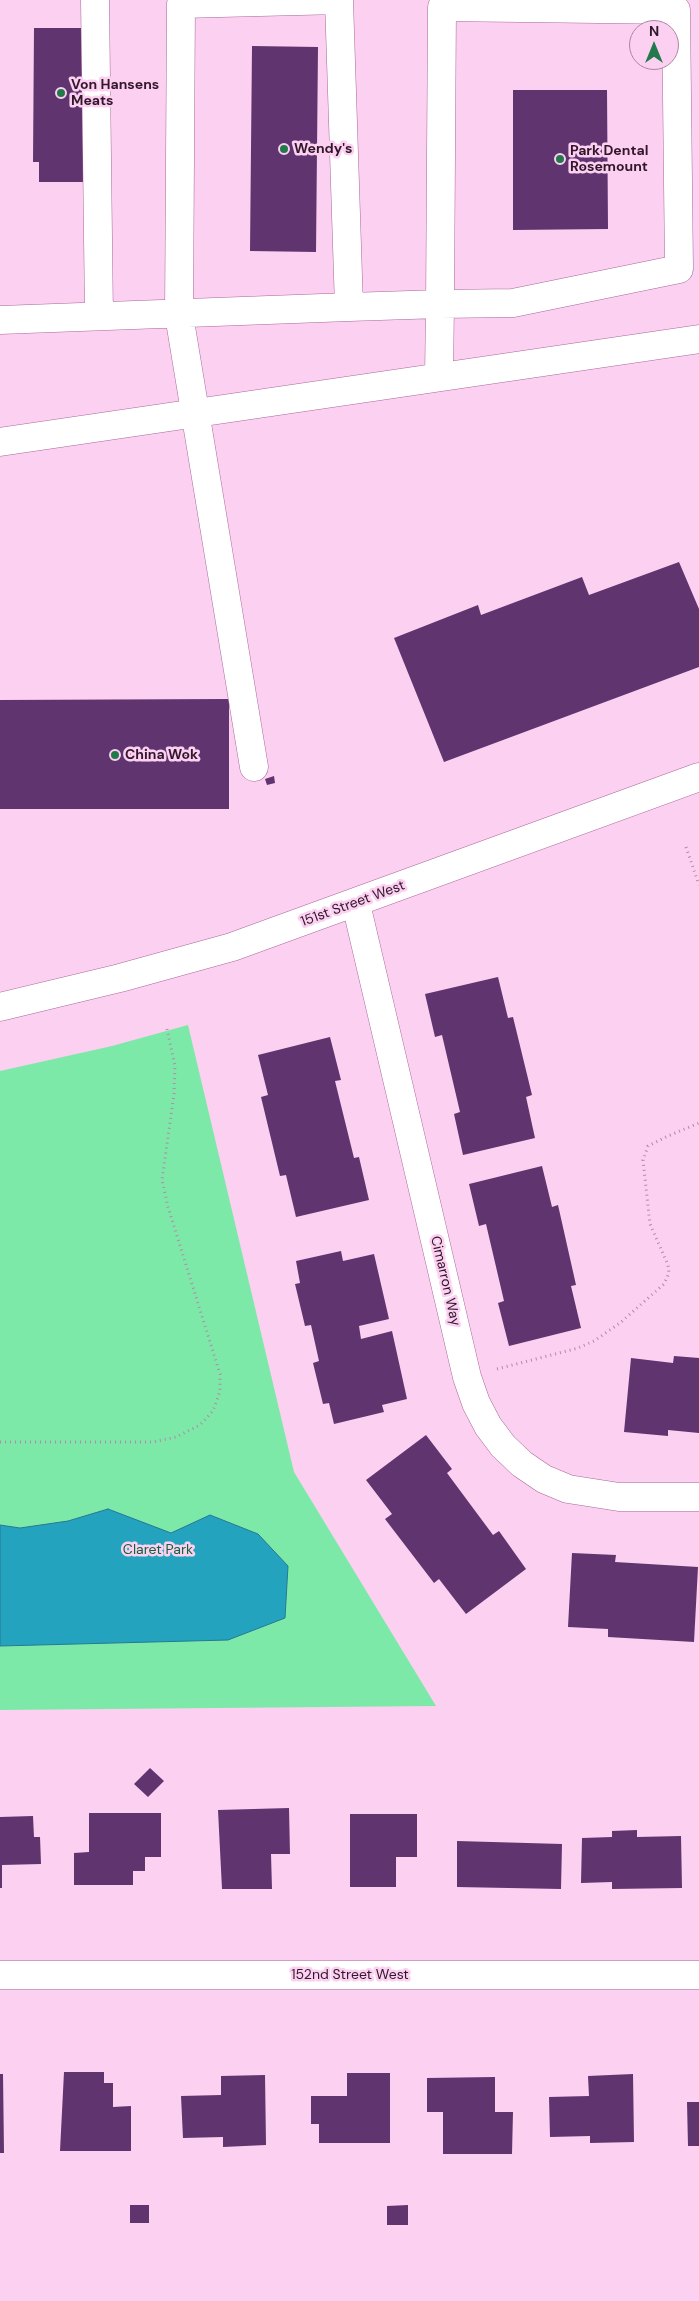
<!DOCTYPE html>
<style>
body{margin:0}
#map{position:relative;width:699px;height:2301px;overflow:hidden;background:#fcd0f0;font-family:"DM Sans",sans-serif}
canvas{display:block}
.north{position:absolute;left:629px;top:20px;width:50px;height:50px;box-sizing:border-box;background:#fcd0f0;border:1px solid #ab86a2;border-radius:50%;rotate:0deg;font-size:14px;font-weight:700;line-height:20px;text-align:center;color:#32172c}
.north::after{content:'';display:block;margin:auto;width:18px;height:22px;background:#22794c;clip-path:polygon(50% 0,100% 100%,50% 72%,0 100%)}
</style>
<div id="map">
<canvas width="699" height="2301"></canvas>
<div class="north">N</div>
</div>
<script>
const ctx = document.querySelector('canvas').getContext('2d');
ctx.lineJoin = 'round';
function fillPath(path, color) { ctx.fillStyle = color; ctx.fill(path, 'evenodd'); }
const toPath = rows => new Path2D(rows.map(r => 'M' + r).join(''));
function strokePath(path, color, width, dash) { ctx.strokeStyle = color; ctx.lineWidth = width; ctx.lineCap = dash ? 'butt' : 'round'; ctx.setLineDash(dash || []); ctx.stroke(path); }
function drawText(font, color, halo, rows, align = 'center') {
  ctx.font = font + ' "DM Sans",sans-serif'; ctx.lineWidth = 5; ctx.setLineDash([]); ctx.textBaseline = 'middle'; ctx.strokeStyle = halo; ctx.fillStyle = color; for (const [text, x, y, turn = 0] of rows) {
    ctx.save(); ctx.translate(x, y); ctx.rotate((+turn || 0) * Math.PI / 180); ctx.textAlign = isNaN(turn) ? turn : align; if (halo) ctx.strokeText(text, 0, 0); ctx.fillText(text, 0, 0); ctx.restore();
  }
}
fillPath(toPath([
 [188,1025,294,1472,436,1706,0,1710,0,1071,112,1046]
]), '#7de9a9');
const water = toPath([
 [108,1509,171,1533,210,1515,258,1534,288,1566,285,1618,228,1640,0,1646,0,1525,20,1528,68,1521,108,1509]
]);
fillPath(water, '#23a3be');
strokePath(water, '#287992', 1);
fillPath(toPath([
 [34,28,90,28,84,182,39,182,39,162,33,162],
 [252,46,318,47,316,252,250,251],
 [513,90,607,90,608,229,513,230],
 [679,562,699,609,699,667,444,762,394,638,478,605,481,615,582,577,589,595],
 [229,699,229,809,0,809,0,700],
 [274,776,275,783,267,785,265,779],
 [498,977,508,1018,513,1017,532,1095,526,1097,535,1138,463,1155,454,1114,460,1112,442,1035,435,1037,425,994],
 [330,1037,341,1080,335,1081,354,1158,359,1157,369,1200,296,1217,286,1175,280,1176,261,1097,268,1095,258,1055],
 [542,1166,552,1207,558,1205,576,1285,571,1286,581,1328,509,1346,498,1303,504,1301,486,1224,479,1226,469,1184],
 [341,1251,343,1261,374,1254,389,1319,359,1326,361,1339,392,1331,407,1399,382,1405,384,1412,334,1424,329,1403,323,1404,313,1363,319,1361,311,1325,305,1326,295,1284,300,1283,296,1261],
 [674,1356,699,1358,699,1433,668,1430,668,1436,624,1432,631,1358,673,1363],
 [426,1435,452,1469,447,1473,493,1535,499,1531,526,1569,466,1614,439,1579,434,1583,385,1519,392,1514,366,1480],
 [572,1553,616,1555,615,1562,698,1567,694,1642,608,1637,608,1629,568,1627],
 [150,1768,164,1781,148,1797,134,1784],
 [289,1808,290,1854,271,1854,272,1889,222,1889,218,1810],
 [89,1813,161,1813,161,1857,145,1857,145,1871,133,1871,133,1885,74,1885,74,1853,89,1852],
 [350,1814,417,1814,417,1857,396,1857,396,1887,350,1887],
 [33,1816,34,1837,40,1837,41,1864,2,1865,2,1888,0,1888,0,1817],
 [637,1830,637,1837,681,1836,682,1888,612,1889,612,1882,581,1883,582,1838,612,1837,612,1831],
 [457,1841,562,1844,561,1889,457,1887],
 [64,2072,104,2072,104,2083,113,2083,113,2107,131,2106,131,2151,60,2151],
 [347,2073,390,2073,390,2143,319,2143,319,2124,311,2124,311,2096,347,2096],
 [0,2074,3,2074,4,2153,0,2153],
 [633,2074,634,2142,590,2143,590,2136,550,2137,549,2097,589,2096,588,2076],
 [265,2075,266,2145,223,2147,223,2137,183,2138,181,2096,221,2095,221,2076],
 [495,2077,495,2112,513,2112,512,2154,443,2154,443,2112,427,2112,427,2078],
 [687,2102,699,2102,699,2146,688,2146],
 [130,2205,149,2205,149,2223,130,2223],
 [408,2205,408,2225,387,2225,387,2206]
]), '#5f346f');
const minor = toPath([
 [95,0,99,316],
 [0,320,349,307,440,304,513,303,679,269,676,10,442,7,440,304,439,377],
 [0,442,699,339],
 [254,767,179,315,181,4,339,0,349,307],
 [356,904,467,1377,476,1403,488,1426,503,1446,522,1464,544,1479,568,1489,619,1497,699,1497],
 [0,1007,120,978,232,947,699,777],
 [0,1975,699,1975]
]);
strokePath(minor, '#a86899', 29);
strokePath(toPath([
 [686,847,699,885],
 [497,1369,578,1348,594,1341,620,1323,664,1284,669,1273,668,1265,650,1224,643,1160,648,1146,668,1136,699,1123],
 [0,1442,153,1442,176,1437,200,1425,213,1411,220,1391,220,1374,168,1207,162,1180,174,1094,175,1066,167,1029]
]), '#b18ba7', 3, [1, 4]);
strokePath(minor, '#fff', 28);
for (const [x, y, r, color] of [
 [61,93,5,"#22794c"],
 [284,149,5,"#22794c"],
 [560,159,5,"#22794c"],
 [115,755,5,"#22794c"]
]) { const dot = new Path2D(); dot.arc(x, y, r, 0, 2 * Math.PI); ctx.fillStyle = color; ctx.fill(dot); strokePath(dot, '#fcd0f0', 2); }
drawText('bold 14px', '#32172c', '#fcd0f0', [
 ["Von Hansens",71,85],
 ["Meats",71,101],
 ["Wendy's",294,149],
 ["Park Dental",570,151],
 ["Rosemount",570,167],
 ["China Wok",125,755]
], 'left');
drawText('14px', '#32172c', '#fcd0f0', [
 ["151st Street West",353,904,-20],
 ["Cimarron Way",445,1281,77],
 ["152nd Street West",350,1975]
]);
drawText('14px', '#10643c', '#fcd0f0', [
 ["Claret Park",158,1550]
]);
</script>
